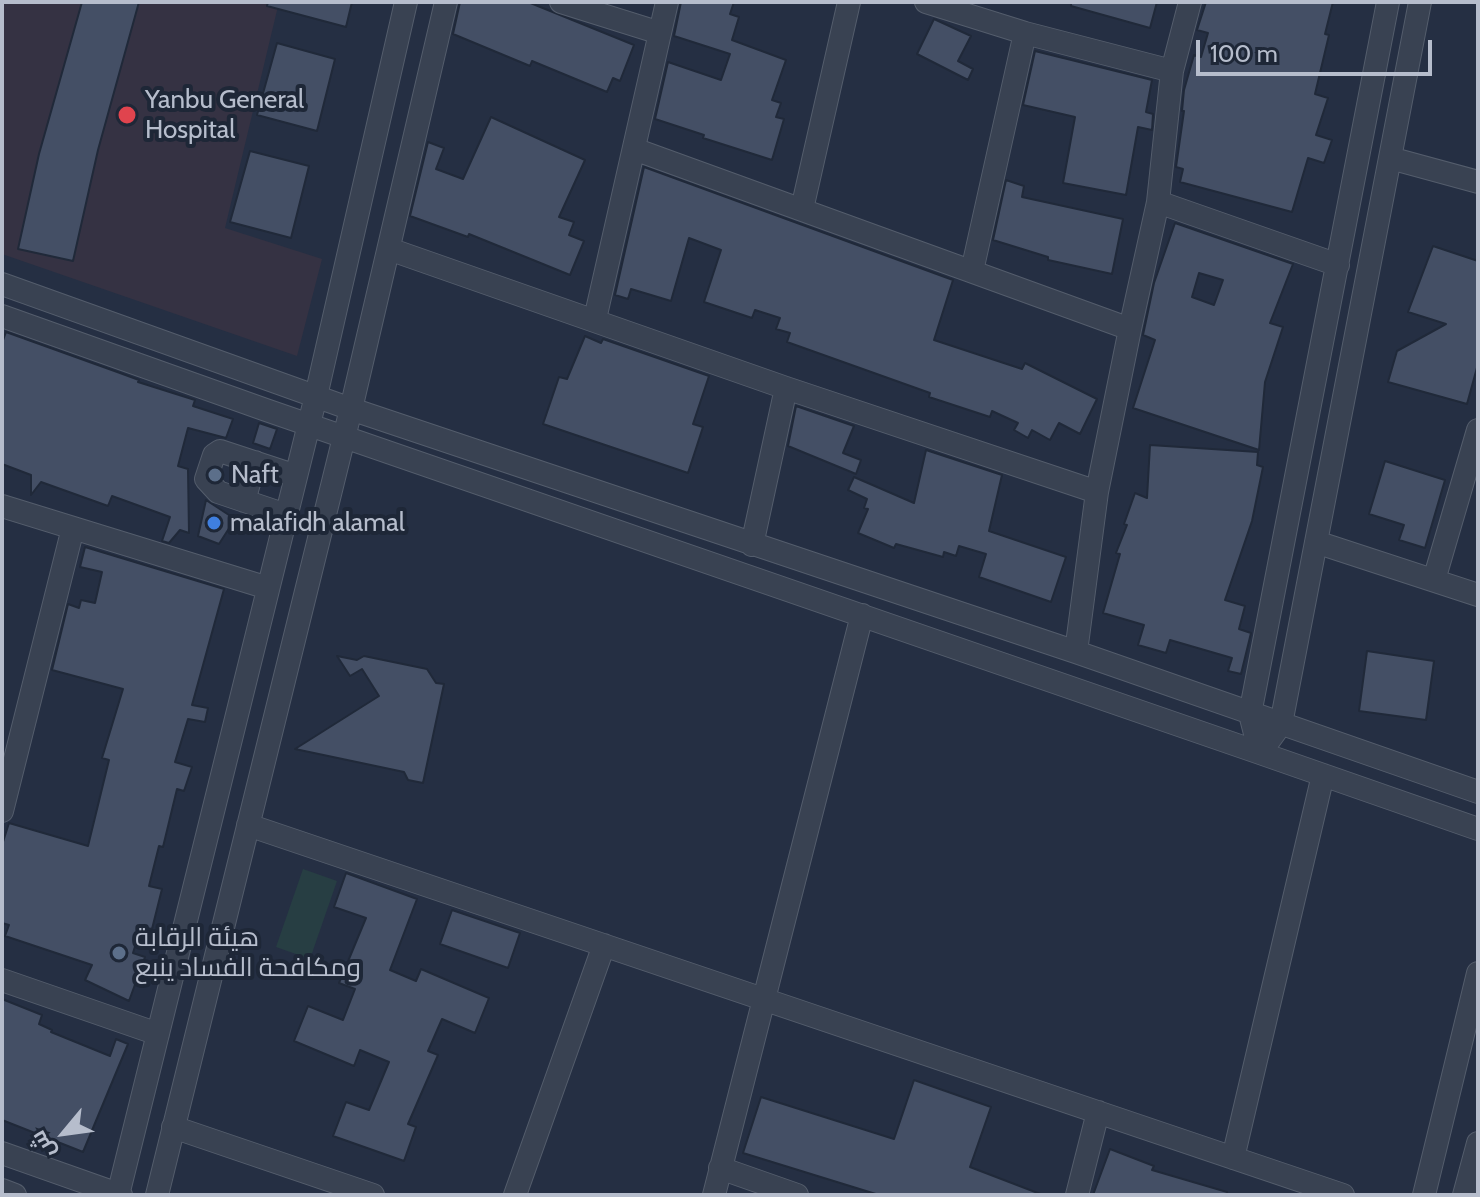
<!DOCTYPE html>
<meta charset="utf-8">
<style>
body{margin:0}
#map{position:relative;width:1480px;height:1197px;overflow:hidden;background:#252f43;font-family:Cabin,Cairo,sans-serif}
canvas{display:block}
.frame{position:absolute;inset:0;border:4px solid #b6bdcc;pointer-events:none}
.north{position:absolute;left:24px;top:1093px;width:80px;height:80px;-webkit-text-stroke:6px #1e2737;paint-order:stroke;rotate:241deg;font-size:22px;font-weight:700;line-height:32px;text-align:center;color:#b6bdcc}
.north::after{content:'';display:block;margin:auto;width:28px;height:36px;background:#b6bdcc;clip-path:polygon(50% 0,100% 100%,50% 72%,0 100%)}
.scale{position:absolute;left:1196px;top:40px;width:236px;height:36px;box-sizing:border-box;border:4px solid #b6bdcc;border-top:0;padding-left:10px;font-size:24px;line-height:28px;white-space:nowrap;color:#b6bdcc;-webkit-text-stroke:6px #1e2737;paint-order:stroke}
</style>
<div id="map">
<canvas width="1480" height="1197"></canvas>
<div class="frame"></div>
<div class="north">ش</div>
<div class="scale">100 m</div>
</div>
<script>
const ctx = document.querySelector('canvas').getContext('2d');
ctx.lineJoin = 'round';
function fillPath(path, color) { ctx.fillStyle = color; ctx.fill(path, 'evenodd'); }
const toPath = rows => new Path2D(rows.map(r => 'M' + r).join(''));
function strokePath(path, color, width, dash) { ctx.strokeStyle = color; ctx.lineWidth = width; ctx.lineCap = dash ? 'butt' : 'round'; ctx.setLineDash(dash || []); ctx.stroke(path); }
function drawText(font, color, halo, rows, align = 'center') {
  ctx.font = font + ' Cabin,Cairo,sans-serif'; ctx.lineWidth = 8; ctx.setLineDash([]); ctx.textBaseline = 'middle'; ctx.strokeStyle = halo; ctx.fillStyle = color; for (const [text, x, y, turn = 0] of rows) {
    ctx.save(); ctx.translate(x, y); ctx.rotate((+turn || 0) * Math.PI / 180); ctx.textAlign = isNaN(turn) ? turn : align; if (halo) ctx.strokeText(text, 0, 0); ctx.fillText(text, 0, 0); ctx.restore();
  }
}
fillPath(toPath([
 [2,2,279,2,225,228,322,259,297,356,2,254]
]), '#353243');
fillPath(toPath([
 [303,869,337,881,310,959,276,947]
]), '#273e43');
const building = toPath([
 [82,2,139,2,98,150,73,261,18,249,39,154,82,2],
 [268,2,352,2,346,27,267,6,268,2],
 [460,2,528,2,634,45,620,81,613,78,607,92,532,61,530,66,453,34,460,2],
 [681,2,734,2,730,14,739,17,732,40,786,60,772,100,781,103,776,117,784,119,772,160,703,138,704,135,655,119,668,62,721,80,730,54,674,36,681,2],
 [1071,2,1157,2,1150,28,1071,6,1071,2],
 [1206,2,1333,2,1325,34,1329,35,1315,94,1328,98,1316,135,1332,140,1324,163,1308,158,1292,212,1180,182,1183,169,1176,167,1184,111,1182,111,1184,90,1194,55,1201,57,1208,33,1197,30,1206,2],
 [934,19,971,36,958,61,973,69,968,80,917,54,934,19],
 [277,43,335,59,317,131,257,115,277,43],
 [1035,51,1152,80,1146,112,1153,114,1152,130,1138,127,1126,195,1063,183,1075,117,1023,105,1035,51],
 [491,117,585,160,559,217,574,222,569,235,584,241,570,275,469,234,468,237,410,216,428,142,444,148,436,169,463,179,491,117],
 [250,151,309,166,291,238,230,222,250,151],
 [644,167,953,280,934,340,1022,369,1025,363,1097,399,1080,434,1059,423,1050,440,1032,430,1028,438,1014,430,1018,423,992,411,990,417,929,397,930,393,787,342,790,333,776,329,780,318,755,310,752,318,704,302,721,250,689,238,671,301,631,289,628,299,615,295,644,167],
 [1006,180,1024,186,1022,197,1123,219,1112,274,1048,260,1048,257,993,240,1006,180],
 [1175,223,1293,264,1270,323,1283,327,1265,382,1259,450,1133,408,1155,340,1143,335,1154,283,1175,223],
 [1199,273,1223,280,1214,305,1192,297,1199,273],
 [1433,246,1478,261,1478,364,1467,404,1388,382,1397,351,1446,324,1408,312,1433,246],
 [6,332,120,373,139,380,138,382,195,400,193,406,233,419,226,438,188,428,178,466,188,469,189,533,180,530,169,543,162,541,170,517,112,496,108,506,41,482,31,495,31,475,2,464,2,343,6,332],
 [585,336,601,343,603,339,709,376,693,424,703,427,688,473,543,424,559,377,567,379,585,336],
 [796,406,854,426,843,453,861,460,856,474,788,446,796,406],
 [259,423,277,429,270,449,253,443,259,423],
 [1150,445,1258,452,1257,465,1263,467,1252,521,1225,600,1245,606,1239,629,1251,633,1241,674,1228,671,1232,658,1170,640,1166,653,1138,645,1144,625,1103,613,1120,554,1116,553,1127,525,1124,524,1135,493,1147,498,1150,445],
 [926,450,1002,475,989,531,1066,557,1051,602,979,577,986,554,959,546,956,556,944,552,943,557,896,544,894,548,858,533,868,509,864,508,867,499,848,490,854,477,914,503,926,450],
 [1385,461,1445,480,1425,548,1399,540,1404,525,1369,514,1385,461],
 [206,500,235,519,219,544,198,536,206,500],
 [85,547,224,589,192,705,208,708,205,722,188,719,175,762,192,767,184,791,177,789,163,847,159,846,149,886,162,889,152,929,141,927,133,953,145,957,129,1001,85,980,92,965,5,936,9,925,2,923,2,845,9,823,88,846,109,760,102,758,123,689,52,670,68,604,79,608,81,600,95,603,102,572,80,567,85,547],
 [1367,651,1434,661,1426,720,1359,711,1367,651],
 [337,656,357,660,364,656,427,669,436,683,444,684,423,783,408,780,404,772,295,749,379,696,362,669,350,676,337,656],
 [346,873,417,899,390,970,416,981,421,969,489,998,475,1033,442,1019,428,1051,438,1055,408,1124,416,1127,404,1161,333,1136,346,1102,369,1110,389,1062,360,1050,354,1066,294,1041,308,1006,343,1020,355,989,339,983,366,918,334,907,346,873],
 [452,910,520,933,508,968,440,944,452,910],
 [2,999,42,1015,39,1024,52,1030,51,1032,110,1056,116,1039,128,1044,83,1152,2,1120,2,999],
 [914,1080,991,1107,970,1167,1043,1195,879,1195,743,1153,761,1097,894,1139,914,1080],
 [1110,1149,1154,1166,1152,1170,1227,1192,1227,1195,1093,1195,1110,1149]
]);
fillPath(building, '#444f65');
strokePath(building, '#202939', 2);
const minor = toPath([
 [446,2,351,409,1076,652,1478,792],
 [561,2,660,33],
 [926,2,1025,33,1172,71],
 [1388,2,1250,714,1260,753,1478,829],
 [634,149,1130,329],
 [1390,158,1478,182],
 [1158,202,1338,265],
 [802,209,849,2],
 [389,249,786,388,1097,492],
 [972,271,1025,33],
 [2,284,351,409,157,1195],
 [2,316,266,410,1260,753,1281,724,1420,2],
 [595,319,667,2],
 [244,501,255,462],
 [2,506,268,588],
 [286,515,218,492,206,479,214,455,220,451,296,476],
 [1316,542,1478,595],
 [752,545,786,388],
 [1434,580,1478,430],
 [1076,652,1097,492,1130,329,1158,202,1172,71,1190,2],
 [2,811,73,528],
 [248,825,1343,1195],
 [2,980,158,1034],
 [173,1127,373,1195],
 [2,1153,121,1195],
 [1233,1158,1323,775],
 [720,1168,797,1195],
 [2,1190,15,1195],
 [118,1195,316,396,406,2],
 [515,1195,604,945],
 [714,1195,862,615],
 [1077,1195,1098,1112],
 [1424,1195,1478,973],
 [1464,1195,1478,1143]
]);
strokePath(minor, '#545d6c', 24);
strokePath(minor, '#394252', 22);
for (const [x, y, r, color] of [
 [127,115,10,"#e0444e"],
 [215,475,8,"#5c6f8a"],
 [214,523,8,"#3f7fe0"],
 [119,953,8,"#5c6f8a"]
]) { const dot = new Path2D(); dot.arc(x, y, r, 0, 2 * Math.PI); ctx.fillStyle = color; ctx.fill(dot); strokePath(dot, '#1e2737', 3); }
drawText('26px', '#b6bdcc', '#1e2737', [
 ["Yanbu General",145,100],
 ["Hospital",145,130],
 ["Naft",231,475],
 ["malafidh alamal",230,523],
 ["هيئة الرقابة",135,938],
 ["ومكافحة الفساد ينبع",135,968]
], 'left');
</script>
